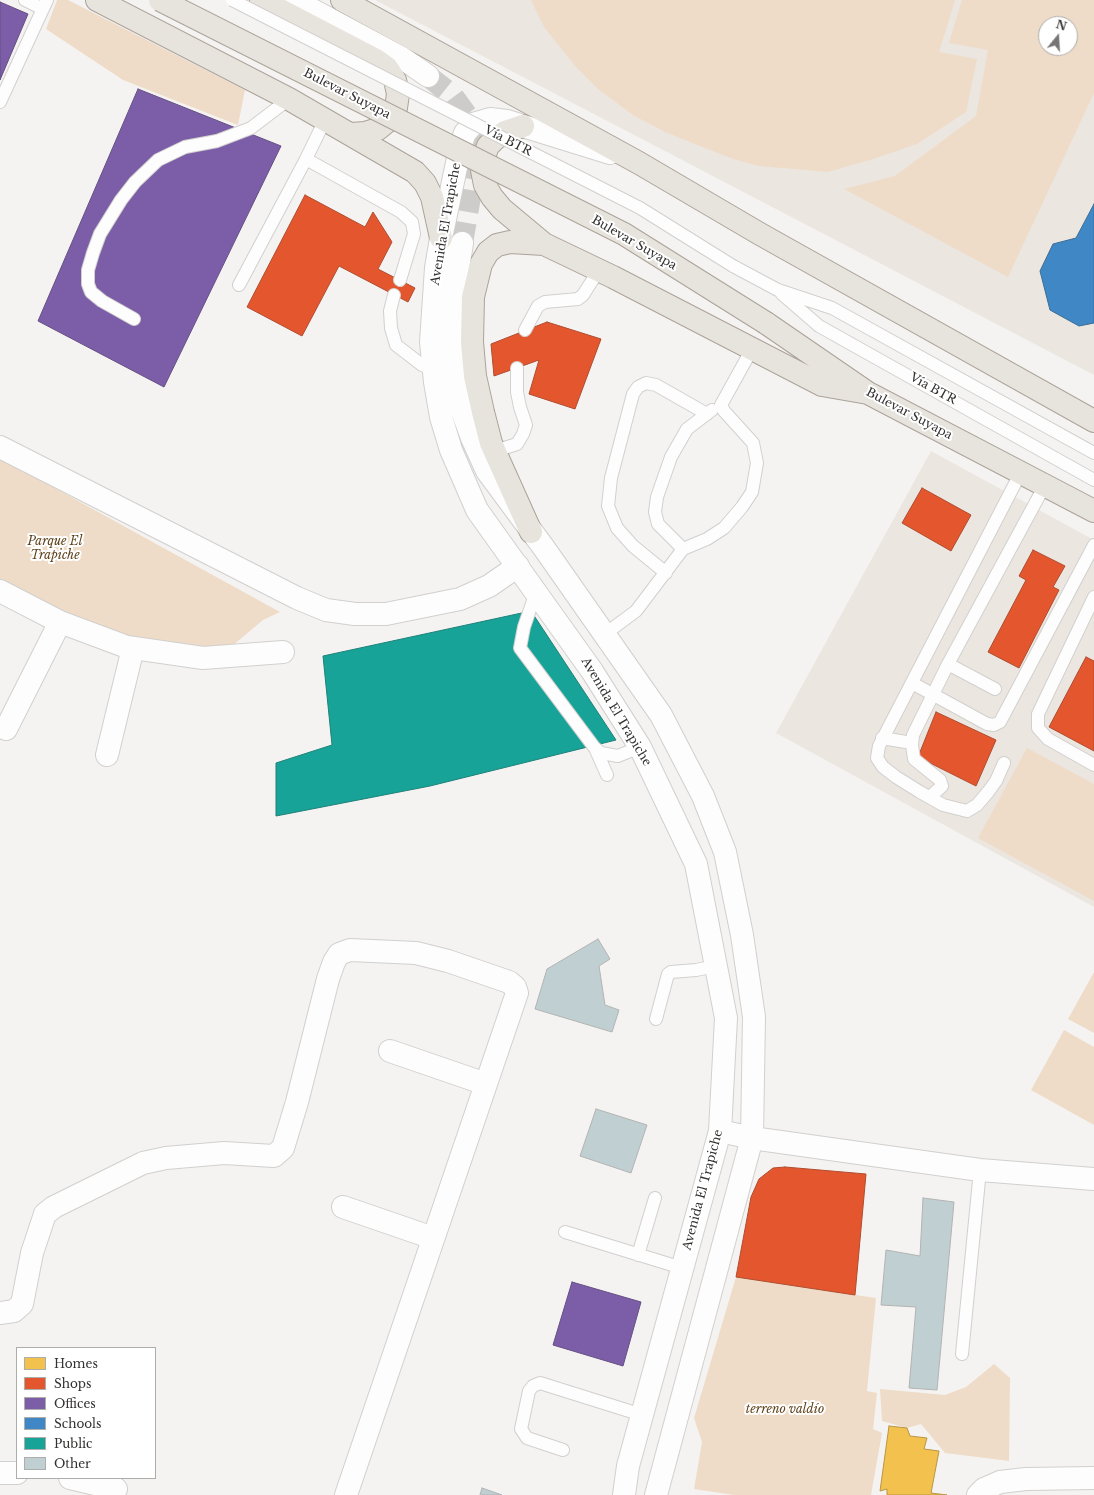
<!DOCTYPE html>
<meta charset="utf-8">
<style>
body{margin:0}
#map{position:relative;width:1094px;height:1495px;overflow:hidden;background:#f5f3f1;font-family:"Libre Baskerville",serif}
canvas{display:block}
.legend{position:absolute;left:16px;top:1347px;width:140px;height:132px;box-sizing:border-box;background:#fff;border:1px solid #adadac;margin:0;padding:5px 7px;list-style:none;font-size:12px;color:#323130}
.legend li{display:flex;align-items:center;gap:8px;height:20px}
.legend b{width:20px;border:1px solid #adadac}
.north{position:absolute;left:1038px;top:16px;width:40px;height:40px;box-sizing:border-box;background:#fff;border:1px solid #adadac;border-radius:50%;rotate:18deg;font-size:11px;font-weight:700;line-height:16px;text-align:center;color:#323130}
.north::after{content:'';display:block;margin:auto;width:14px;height:18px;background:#767574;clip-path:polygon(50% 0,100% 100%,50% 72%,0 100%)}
</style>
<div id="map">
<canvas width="1094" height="1495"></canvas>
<ul class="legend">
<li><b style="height:11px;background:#f2c14e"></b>Homes</li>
<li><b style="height:11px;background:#e4572e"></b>Shops</li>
<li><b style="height:11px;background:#7b5ea7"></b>Offices</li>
<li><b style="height:11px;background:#3f88c5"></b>Schools</li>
<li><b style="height:11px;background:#17a398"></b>Public</li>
<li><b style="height:11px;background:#c0cfd2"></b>Other</li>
</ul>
<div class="north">N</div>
</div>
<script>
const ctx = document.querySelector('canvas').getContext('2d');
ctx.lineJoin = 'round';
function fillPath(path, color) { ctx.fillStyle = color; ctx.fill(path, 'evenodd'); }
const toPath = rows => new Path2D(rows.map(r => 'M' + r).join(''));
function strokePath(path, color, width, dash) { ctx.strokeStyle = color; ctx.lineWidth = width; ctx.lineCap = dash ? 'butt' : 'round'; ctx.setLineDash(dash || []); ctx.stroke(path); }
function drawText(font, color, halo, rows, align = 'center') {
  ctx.font = font + ' "Libre Baskerville",serif'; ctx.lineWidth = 4; ctx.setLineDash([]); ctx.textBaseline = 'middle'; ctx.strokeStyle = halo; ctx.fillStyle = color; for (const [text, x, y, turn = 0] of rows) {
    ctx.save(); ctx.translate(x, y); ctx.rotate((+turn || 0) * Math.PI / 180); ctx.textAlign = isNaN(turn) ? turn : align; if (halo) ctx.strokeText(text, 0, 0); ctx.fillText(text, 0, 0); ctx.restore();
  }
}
fillPath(toPath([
 [375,0,1094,0,1094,375,684,161],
 [1046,24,1070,24,1070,48,1046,48],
 [931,451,1094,540,1094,907,776,733]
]), '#ece6e0');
fillPath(toPath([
 [57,0,68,0,245,90,238,125,123,80,46,29],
 [531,0,955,0,939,52,977,59,966,112,917,144,873,159,828,172,759,166,733,159,665,132,633,115,598,89,576,67,544,27],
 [962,0,1094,0,1094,93,1008,277,844,189,895,176,976,116,988,50,949,43],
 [1046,24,1070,24,1070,48,1046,48],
 [0,458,280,612,263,620,232,646,202,648,136,641,85,624,0,580],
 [1027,748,1094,784,1094,901,978,838],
 [1094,972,1094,1033,1068,1019],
 [1064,1030,1094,1047,1094,1125,1031,1090],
 [736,1277,876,1298,867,1391,877,1393,873,1429,882,1433,871,1495,734,1495,694,1489,702,1442,694,1418],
 [994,1364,1010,1378,1009,1461,945,1453,921,1424,907,1428,882,1421,880,1389,945,1395,966,1387]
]), '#eedcc8');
const homes = toPath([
 [889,1426,907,1428,910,1436,927,1438,924,1449,939,1451,931,1493,947,1495,887,1495,887,1489,880,1491,889,1426]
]);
fillPath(homes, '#f2c14e');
strokePath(homes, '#b89645', 1);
const shops = toPath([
 [305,195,365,227,373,212,392,242,378,269,415,288,408,302,339,266,302,336,247,307,305,195],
 [547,322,601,339,575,409,529,394,539,360,494,376,491,344,547,322],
 [922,488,971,515,951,551,902,523,922,488],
 [1033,550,1065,566,1053,587,1059,590,1019,668,988,652,1026,580,1019,576,1033,550],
 [1086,657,1094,661,1094,751,1049,727,1086,657],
 [936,712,996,740,976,786,918,757,936,712],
 [785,1167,866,1174,855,1295,736,1277,751,1197,759,1179,773,1168,785,1167]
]);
fillPath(shops, '#e4572e');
strokePath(shops, '#af4c2f', 1);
const offices = toPath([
 [0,2,28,14,0,80,0,2],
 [138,89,281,146,164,387,38,321,138,89],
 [572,1282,641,1302,623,1366,553,1345,572,1282]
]);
fillPath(offices, '#7b5ea7');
strokePath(offices, '#655083', 1);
const schools = toPath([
 [1094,204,1094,323,1079,326,1050,310,1040,271,1053,244,1076,238,1094,204]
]);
fillPath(schools, '#3f88c5');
strokePath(schools, '#3b6e98', 1);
const public = toPath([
 [531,611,616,740,430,786,276,816,276,763,332,745,323,656,531,611]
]);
fillPath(public, '#17a398');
strokePath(public, '#1f8179', 1);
const building = toPath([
 [598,939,610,959,599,966,605,1005,619,1010,612,1032,535,1009,547,969,598,939],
 [596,1109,647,1125,631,1173,580,1156,596,1109],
 [923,1198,954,1202,937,1390,909,1388,916,1307,881,1305,886,1250,920,1256,923,1198],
 [482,1488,502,1495,480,1495,482,1488]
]);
fillPath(building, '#c0cfd2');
strokePath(building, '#b2b3b2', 1);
strokePath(toPath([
 [428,76,452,95,468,117,474,141,474,174,462,243]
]), '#ceccca', 22, [22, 11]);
const service = toPath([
 [25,0,43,9],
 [0,102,47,0],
 [325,120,306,159,401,212,412,222,414,234,400,280],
 [733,266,778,290,832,308,1094,453],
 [239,285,306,159],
 [782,294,819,326,1094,480],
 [394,295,390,311,391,328,396,345,422,365,433,369],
 [134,319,102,301,91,292,88,284,88,270,93,253,100,234,121,200,135,182,158,160,185,147,217,141,251,128,289,99],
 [525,330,538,306,545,302,578,299,583,295,599,270],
 [495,451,517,444,523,434,526,425,520,407,517,392,517,368],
 [683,549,658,524,655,512,657,497,671,457,687,429,712,410],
 [666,573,633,546,617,528,608,506,611,478,633,394,638,387,646,383,656,385,707,414],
 [536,592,524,627,520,648,594,747,601,753,618,756,640,747],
 [1094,597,1038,714,1038,728,1048,739,1094,765],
 [605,634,636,611,683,549,707,539,724,528,742,507,752,492,757,463,753,443,724,411,721,405,752,349],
 [948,664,995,689],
 [912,683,987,724,994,725,1000,722,1094,545],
 [882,738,912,743],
 [595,748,607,775],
 [1004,763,996,781,988,792,977,805,967,811,943,805,920,792,896,777,883,767,877,758,879,746,1021,472],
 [930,797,942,786,940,780,914,759,912,745,913,735,948,664,1045,485],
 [656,1019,668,974,671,972,696,970,716,966],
 [565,1232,682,1268],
 [638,1255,655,1198],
 [962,1354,980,1170],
 [563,1450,527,1438,521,1429,529,1391,533,1386,540,1383,642,1415]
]);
const minor = toPath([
 [0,447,297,598,326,610,355,614,386,614,460,599,489,586,518,566],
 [0,591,60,622,127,647,203,658,283,652],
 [6,729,60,622],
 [107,755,133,648],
 [390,1051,486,1084],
 [720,1131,752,1138,980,1170,1094,1179],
 [343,1207,433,1238],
 [0,1313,14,1311,22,1304,32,1253,45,1214,54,1207,143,1163,166,1158,224,1153,274,1156,283,1148,297,1102,328,979,334,962,339,954,350,950,416,953,448,961,509,982,515,987,517,993,346,1495],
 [0,1473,17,1473],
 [70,1478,116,1489],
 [978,1495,984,1489,1000,1482,1026,1479,1094,1478]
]);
const secondary = toPath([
 [294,0,402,58,428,76],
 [610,153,507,121,490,119,473,124,465,133,461,144,441,238,436,268,431,342,435,382,441,417,451,450,477,510,592,671,640,747,696,864,726,1018,720,1131,628,1466,624,1495],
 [462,243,454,296,451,332,454,373,460,405,472,438,487,471,544,548,661,715,703,796,725,852,742,935,754,1017,752,1138,656,1495]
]);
const primary = toPath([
 [97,0,289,99,415,172,425,183,432,197,441,238],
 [261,0,376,60,387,68,395,80,398,94,396,108,389,120,378,129,365,133,351,134],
 [342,0,639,163,760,234,1094,421],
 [523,126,505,132,495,139,488,146,484,157,482,170,485,185,492,197,502,209,544,244,613,277,822,385,868,393],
 [766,323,868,393,1094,511],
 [531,532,491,443,483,412,475,376,472,342,473,297,481,264,488,252,497,245,510,242,544,244]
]);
strokePath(service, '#d1d0ce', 14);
strokePath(minor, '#d1d0ce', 24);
strokePath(secondary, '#d1d0ce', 24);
strokePath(primary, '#aba399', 24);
strokePath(service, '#fefdfd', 12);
strokePath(minor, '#fefdfd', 22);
strokePath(secondary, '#fefdfd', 22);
strokePath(primary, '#e7e3dd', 22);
const serviceBridge = toPath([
 [232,0,640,208,733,266]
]);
const primaryBridge = toPath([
 [160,0,624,234,766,323]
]);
strokePath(serviceBridge, '#d1d0ce', 14, []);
strokePath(primaryBridge, '#aba399', 24, []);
strokePath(serviceBridge, '#fefdfd', 12);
strokePath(primaryBridge, '#e7e3dd', 22);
drawText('12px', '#323130', '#fff', [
 ["Bulevar Suyapa",347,94,27],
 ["Vía BTR",508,141,27],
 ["Avenida El Trapiche",446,224,-80],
 ["Bulevar Suyapa",634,243,30],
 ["Vía BTR",933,389,29],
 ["Bulevar Suyapa",909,414,28],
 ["Avenida El Trapiche",616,712,59],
 ["Avenida El Trapiche",703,1190,-75]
]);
drawText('italic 12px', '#5f421b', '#fff', [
 ["Parque El",55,542],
 ["Trapiche",55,556],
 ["terreno valdío",785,1410]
]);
</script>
